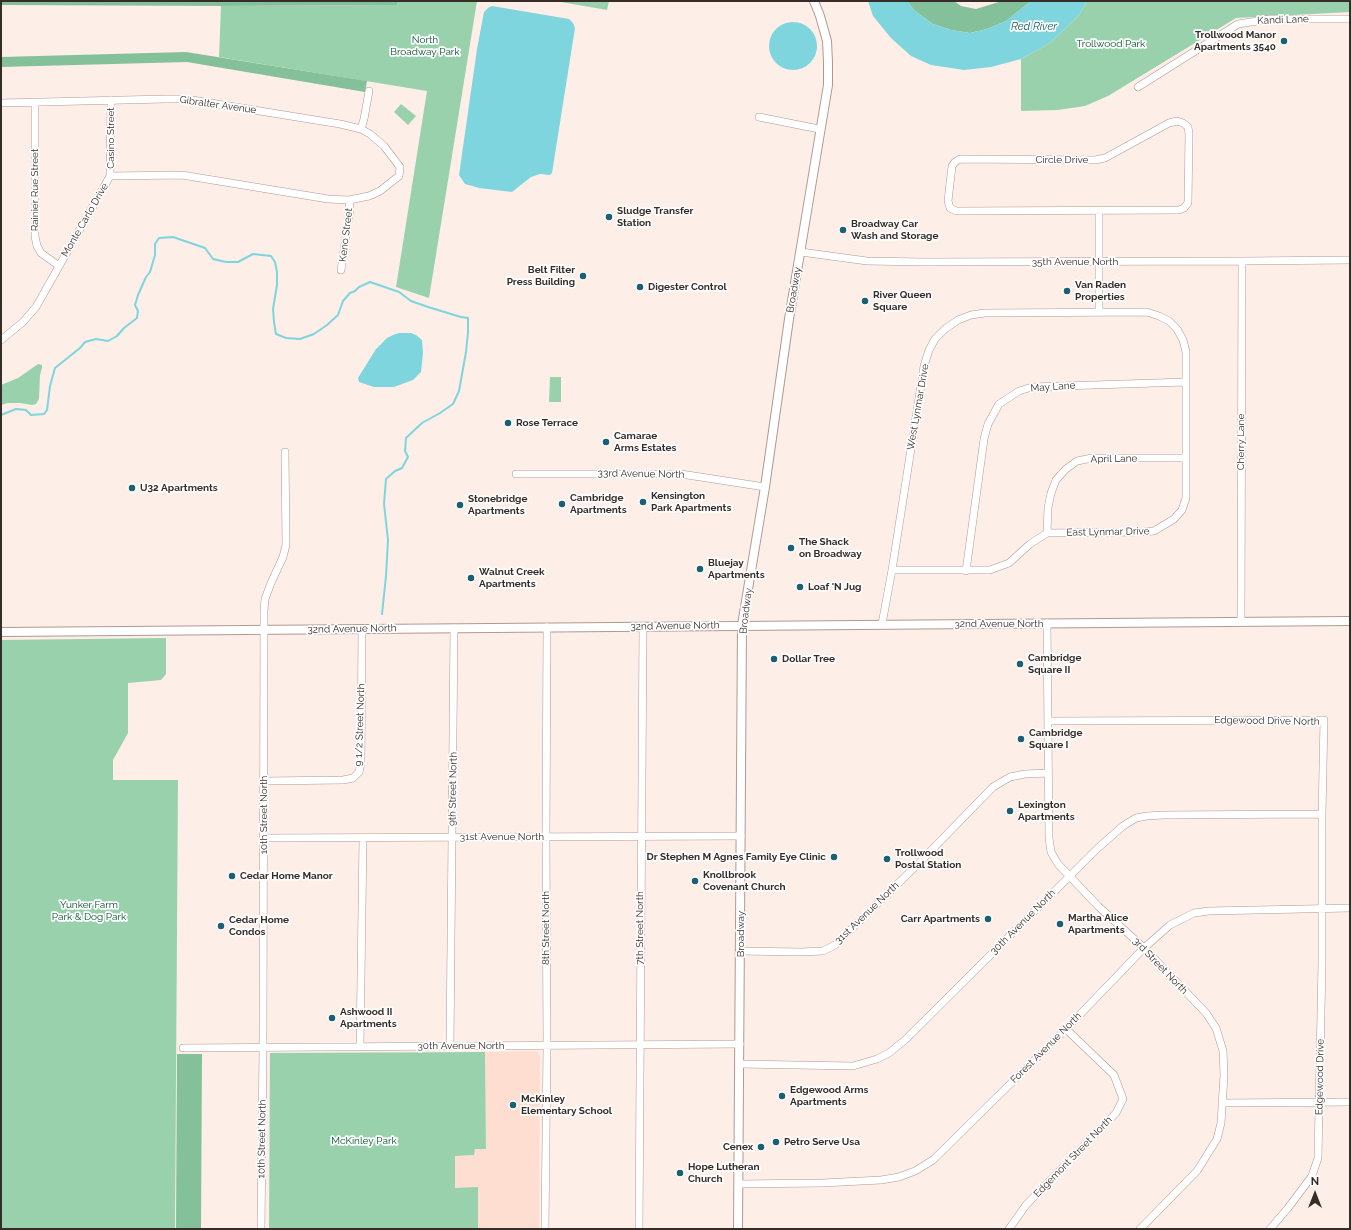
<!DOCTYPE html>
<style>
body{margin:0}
#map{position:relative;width:1351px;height:1230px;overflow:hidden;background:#fdeee8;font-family:Raleway,sans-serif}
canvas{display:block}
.frame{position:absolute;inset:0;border:2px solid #362d29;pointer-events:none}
.north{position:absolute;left:1295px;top:1174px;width:40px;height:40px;-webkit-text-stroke:3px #fefefe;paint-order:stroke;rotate:0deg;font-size:11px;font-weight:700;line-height:16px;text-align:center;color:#362d29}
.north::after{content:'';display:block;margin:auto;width:14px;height:18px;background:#362d29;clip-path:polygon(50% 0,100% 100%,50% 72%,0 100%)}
</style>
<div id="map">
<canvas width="1351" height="1230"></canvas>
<div class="frame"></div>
<div class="north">N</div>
</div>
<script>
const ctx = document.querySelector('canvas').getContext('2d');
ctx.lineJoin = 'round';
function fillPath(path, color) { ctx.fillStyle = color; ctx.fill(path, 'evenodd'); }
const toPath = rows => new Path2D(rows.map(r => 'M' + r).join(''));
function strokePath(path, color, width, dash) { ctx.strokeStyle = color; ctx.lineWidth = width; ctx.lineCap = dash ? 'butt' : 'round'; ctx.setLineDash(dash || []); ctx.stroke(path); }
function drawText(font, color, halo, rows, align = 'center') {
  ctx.font = font + ' Raleway,sans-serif'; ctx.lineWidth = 3.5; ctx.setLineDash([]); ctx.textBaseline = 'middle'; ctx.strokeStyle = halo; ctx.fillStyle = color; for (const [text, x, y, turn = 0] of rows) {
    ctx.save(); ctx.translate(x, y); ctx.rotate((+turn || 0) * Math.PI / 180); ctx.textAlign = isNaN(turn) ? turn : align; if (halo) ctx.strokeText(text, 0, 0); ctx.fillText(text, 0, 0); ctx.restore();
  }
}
fillPath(toPath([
 [533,1051,538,1052,540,1055,540,1062,539,1229,478,1229,478,1188,455,1188,455,1156,474,1155,474,1149,486,1148,485,1052]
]), '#ffded2');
fillPath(toPath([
 [397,1,477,1,429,298,396,287,427,91,219,57,221,6,397,5],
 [555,1,609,1,607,10],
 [1087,1,1350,1,1350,12,1236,18,1108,96,1085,106,1058,110,1021,111,1021,59,1050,43,1079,15],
 [401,104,416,116,408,125,394,112],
 [38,364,42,365,42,368,40,375,39,399,36,404,32,405,20,403,8,403,1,405,1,385,18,378],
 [550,377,561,377,561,402,549,402],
 [166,638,166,674,161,680,128,683,128,733,113,760,113,780,178,780,175,1229,1,1229,1,640],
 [485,1052,486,1149,475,1149,474,1155,455,1156,455,1188,478,1187,478,1229,269,1229,270,1053]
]), '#9ad1ad');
fillPath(toPath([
 [1,1,397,1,397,5,221,6,1,5],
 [907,1,954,1,961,6,976,9,1002,1,1031,1,1006,21,987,29,970,33,951,30,933,24,914,10],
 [186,52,367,81,365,92,187,62,1,67,1,57],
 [177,1054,202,1054,201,1229,176,1229]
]), '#84c19a');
fillPath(toPath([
 [868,1,907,1,914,10,933,24,951,30,970,33,987,29,1006,21,1031,1,1087,1,1079,15,1050,43,1021,59,991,67,964,70,931,65,911,56,891,38,873,16],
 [492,6,569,19,573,23,575,28,552,173,550,175,540,174,531,177,512,192,479,188,465,184,459,175,477,49,484,12,488,8],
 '769 46a24 24 0 1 1 48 0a24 24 0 1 1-48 0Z',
 [399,333,411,333,416,335,422,340,423,353,421,372,413,380,394,387,374,387,359,382,358,378,376,349,387,338,393,335]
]), '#7ed5dd');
strokePath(toPath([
 [1,415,16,409,26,410,31,415,44,414,47,410,50,386,55,368,80,348,85,342,96,339,108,341,117,336,124,328,137,318,138,311,135,305,138,295,146,277,150,272,155,255,155,244,159,238,173,237,205,248,213,259,226,262,238,262,253,254,271,256,275,262,277,272,277,285,273,309,274,322,276,334,286,338,300,339,314,334,327,325,338,315,343,301,350,293,355,291,359,287,370,282,399,292,411,301,428,307,461,317,468,318,468,332,466,352,459,391,453,404,440,413,422,423,406,438,405,451,408,457,402,468,395,471,386,479,384,504,388,540,386,576,382,614]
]), '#7ed5dd', 2);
const minor = toPath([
 [1138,87,1238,24,1270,19,1350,19],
 [35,102,35,236,37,246,41,253,59,266],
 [1,103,165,99,186,99,340,124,361,129,370,134,384,146,400,167,399,176,380,191,369,196,349,200,328,199,182,175,110,176,36,307,23,322,1,340],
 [759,117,819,129],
 [1177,121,1183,123,1188,127,1189,134,1188,203,1184,208,1179,210,956,211,950,208,948,201,952,166,955,162,960,159,1095,160,1105,158,1169,123,1177,121],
 [361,129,364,119,369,91],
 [110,176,111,100],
 [801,252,867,261,923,262,1242,261,1350,260],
 [341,270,350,210,349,200],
 [1099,312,1099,211],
 [516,474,681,474,765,487],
 [1047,533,1048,508,1051,493,1056,480,1066,469,1077,461,1092,458,1186,458],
 [966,571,984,439,988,424,999,404,1019,391,1032,387,1186,382],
 [1241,622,1242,261],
 [1047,623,1049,838,1051,852,1058,864,1098,906,1144,948,1206,1013,1216,1028,1223,1051,1224,1075,1221,1123,1217,1139,1197,1171,1140,1229],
 [882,624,892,570,924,366,929,350,935,339,945,329,958,320,971,315,985,313,1147,312,1159,316,1169,321,1177,329,1183,340,1186,352,1186,498,1182,510,1174,519,1154,531,1143,532,1047,533,1030,544,1009,563,990,570,892,570],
 [1048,721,1324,720,1322,814,1322,963,1318,1158,1312,1176,1288,1208,1270,1229],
 [264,781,343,780,353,778,359,772,361,763,362,629],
 [264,838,741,836],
 [740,951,801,952,823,951,835,945,916,866,993,787,1010,777,1025,774,1048,773],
 [450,1046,454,628],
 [360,1047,363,838],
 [183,1048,740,1044],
 [740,1064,853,1066,877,1059,889,1053,905,1040,1099,847,1123,826,1136,818,1147,816,1163,815,1322,814],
 [1222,1103,1350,1102],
 [739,1184,823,1183,881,1180,899,1177,915,1171,933,1160,1066,1029,1144,948,1170,925,1194,913,1209,911,1350,908],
 [261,1229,263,1048,264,611,265,599,271,583,283,557,286,545,285,452],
 [545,1229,547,1046,546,837,547,627],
 [639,1229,643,626],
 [1009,1229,1026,1205,1116,1113,1123,1099,1114,1075,1066,1029]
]);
const tertiary = toPath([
 [1,632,1350,621],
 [738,1229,742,625,765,487,789,319,828,85,828,62,827,41,820,16,814,1]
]);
strokePath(minor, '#b09990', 8);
strokePath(tertiary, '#b09990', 10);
strokePath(minor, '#fff', 7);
strokePath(tertiary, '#fff', 8);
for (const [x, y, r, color] of [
 [1284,41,4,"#1b5f72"],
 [609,217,4,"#1b5f72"],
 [843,230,4,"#1b5f72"],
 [583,276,4,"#1b5f72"],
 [640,287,4,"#1b5f72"],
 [1067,291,4,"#1b5f72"],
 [865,301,4,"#1b5f72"],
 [508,423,4,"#1b5f72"],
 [606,442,4,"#1b5f72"],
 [132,488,4,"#1b5f72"],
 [643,502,4,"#1b5f72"],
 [562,504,4,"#1b5f72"],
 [460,505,4,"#1b5f72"],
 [791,548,4,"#1b5f72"],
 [700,569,4,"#1b5f72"],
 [471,578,4,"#1b5f72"],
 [800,587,4,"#1b5f72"],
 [774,659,4,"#1b5f72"],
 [1020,664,4,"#1b5f72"],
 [1021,739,4,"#1b5f72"],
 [1010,811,4,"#1b5f72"],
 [834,857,4,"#1b5f72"],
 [887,859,4,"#1b5f72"],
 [232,876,4,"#1b5f72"],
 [695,881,4,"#1b5f72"],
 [988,919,4,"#1b5f72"],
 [1060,924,4,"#1b5f72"],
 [221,926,4,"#1b5f72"],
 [332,1018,4,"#1b5f72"],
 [782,1096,4,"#1b5f72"],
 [513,1105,4,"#1b5f72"],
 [776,1142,4,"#1b5f72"],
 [761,1147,4,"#1b5f72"],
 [680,1173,4,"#1b5f72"]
]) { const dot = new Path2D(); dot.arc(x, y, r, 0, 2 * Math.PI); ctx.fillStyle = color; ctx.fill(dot); strokePath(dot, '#fefefe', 1.5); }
drawText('10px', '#362d29', '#fefefe', [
 ["Kandi Lane",1283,20,-2],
 ["Gibralter Avenue",218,105,8],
 ["Casino Street",111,138,-90],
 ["Circle Drive",1062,160],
 ["Rainier Rue Street",35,190,-90],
 ["Monte Carlo Drive",85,220,-60],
 ["Keno Street",346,235,-83],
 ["35th Avenue North",1075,262],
 ["Broadway",794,290,-80],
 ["May Lane",1053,387,-4],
 ["West Lynmar Drive",918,407,-80],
 ["Cherry Lane",1241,442,-90],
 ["April Lane",1114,459,-1],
 ["33rd Avenue North",641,474,1],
 ["East Lynmar Drive",1108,532,-1],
 ["Broadway",746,611,-83],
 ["32nd Avenue North",999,624],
 ["32nd Avenue North",675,626,-1],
 ["32nd Avenue North",352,629,-1],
 ["Edgewood Drive North",1267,721,1],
 ["9 1/2 Street North",360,725,-88],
 ["9th Street North",453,789,-89],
 ["10th Street North",264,815,-90],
 ["31st Avenue North",502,837],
 ["31st Avenue North",867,913,-44],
 ["30th Avenue North",1023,922,-45],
 ["8th Street North",546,928,-90],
 ["7th Street North",640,928,-90],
 ["Broadway",741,934,-90],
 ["3rd Street North",1160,966,46],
 ["30th Avenue North",461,1046],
 ["Forest Avenue North",1046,1048,-45],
 ["Edgewood Drive",1320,1077,-89],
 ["10th Street North",262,1139,-89],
 ["Edgemont Street North",1073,1157,-46]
]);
drawText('bold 10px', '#362d29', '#fefefe', [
 ["Trollwood Manor",1276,35,"right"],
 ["Apartments 3540",1276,47,"right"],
 ["Sludge Transfer",617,211],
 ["Station",617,223],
 ["Broadway Car",851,224],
 ["Wash and Storage",851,236],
 ["Belt Filter",575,270,"right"],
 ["Press Building",575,282,"right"],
 ["Van Raden",1075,285],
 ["Properties",1075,297],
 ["Digester Control",648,287],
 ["River Queen",873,295],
 ["Square",873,307],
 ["Rose Terrace",516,423],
 ["Camarae",614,436],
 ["Arms Estates",614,448],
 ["U32 Apartments",140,488],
 ["Kensington",651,496],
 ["Park Apartments",651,508],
 ["Cambridge",570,498],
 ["Apartments",570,510],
 ["Stonebridge",468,499],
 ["Apartments",468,511],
 ["The Shack",799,542],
 ["on Broadway",799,554],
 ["Bluejay",708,563],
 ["Apartments",708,575],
 ["Walnut Creek",479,572],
 ["Apartments",479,584],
 ["Loaf 'N Jug",808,587],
 ["Cambridge",1028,658],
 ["Square II",1028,670],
 ["Dollar Tree",782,659],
 ["Cambridge",1029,733],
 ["Square I",1029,745],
 ["Lexington",1018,805],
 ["Apartments",1018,817],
 ["Trollwood",895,853],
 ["Postal Station",895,865],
 ["Dr Stephen M Agnes Family Eye Clinic",826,857,"right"],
 ["Knollbrook",703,875],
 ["Covenant Church",703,887],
 ["Cedar Home Manor",240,876],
 ["Martha Alice",1068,918],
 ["Apartments",1068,930],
 ["Carr Apartments",980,919,"right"],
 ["Cedar Home",229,920],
 ["Condos",229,932],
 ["Ashwood II",340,1012],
 ["Apartments",340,1024],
 ["Edgewood Arms",790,1090],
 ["Apartments",790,1102],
 ["McKinley",521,1099],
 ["Elementary School",521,1111],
 ["Petro Serve Usa",784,1142],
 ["Cenex",753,1147,"right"],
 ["Hope Lutheran",688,1167],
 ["Church",688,1179]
], 'left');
drawText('10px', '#02502c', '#fefefe', [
 ["North",425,40],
 ["Broadway Park",425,52],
 ["Trollwood Park",1111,44],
 ["Yunker Farm",89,905],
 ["Park & Dog Park",89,917],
 ["McKinley Park",364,1141]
]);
drawText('italic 11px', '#0f5b61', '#fefefe', [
 ["Red River",1034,27]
]);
</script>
